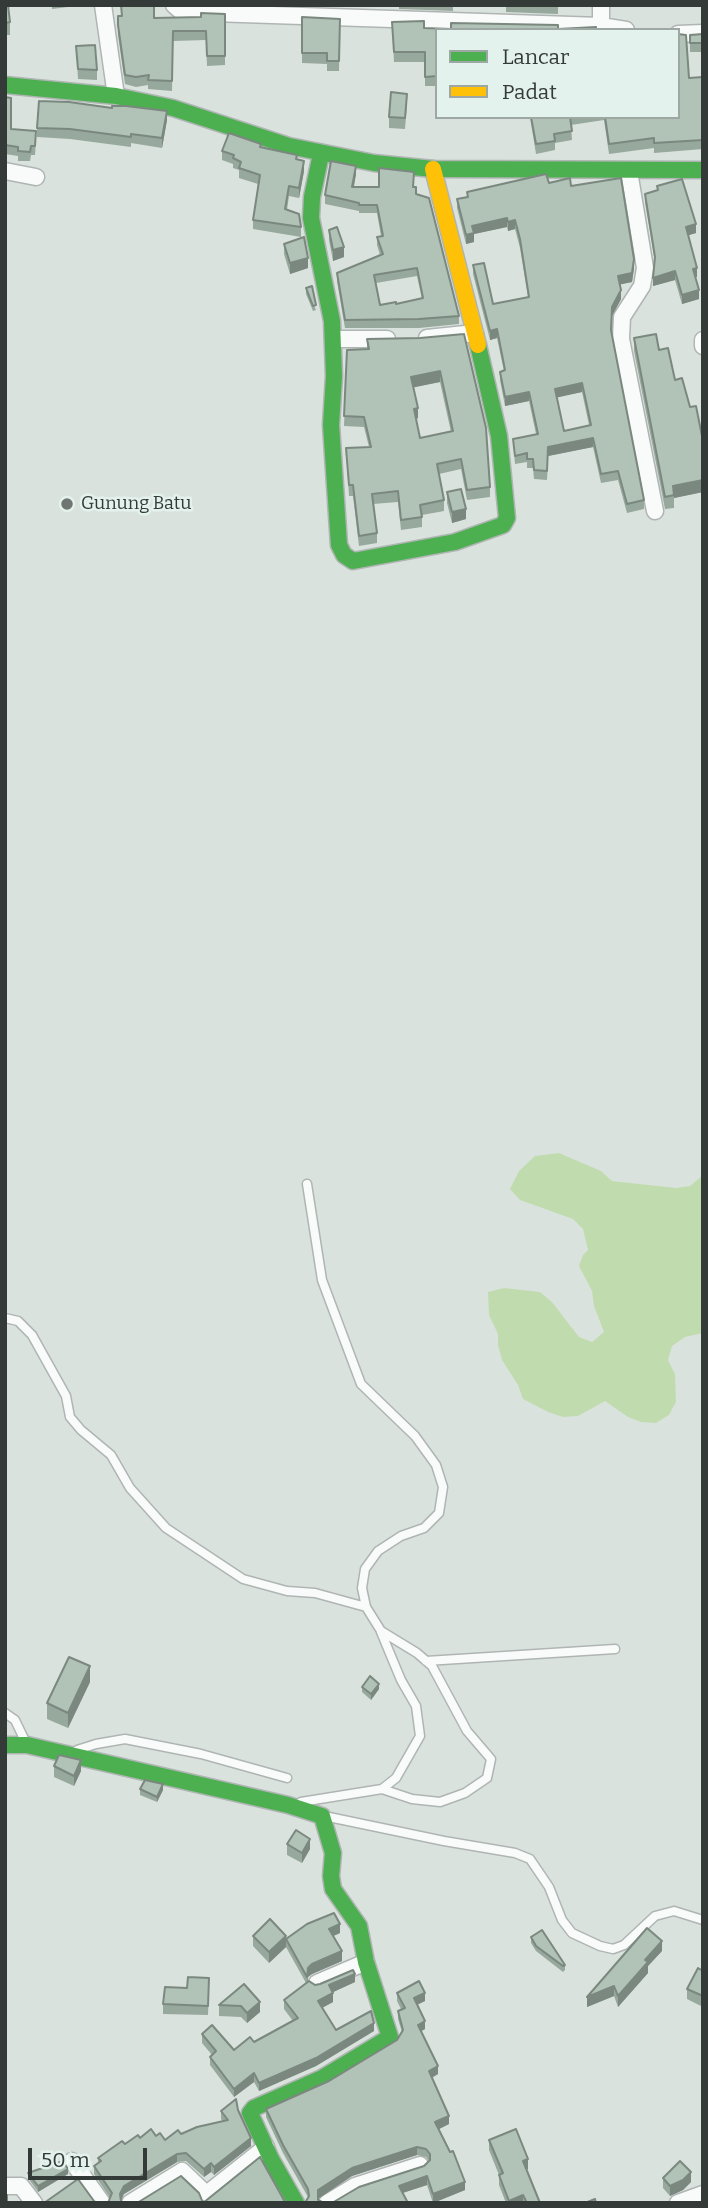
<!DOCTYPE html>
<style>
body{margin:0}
#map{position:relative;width:708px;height:2208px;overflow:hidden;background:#dae2de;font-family:Bitter,serif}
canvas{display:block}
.frame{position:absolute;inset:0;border:7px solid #343a38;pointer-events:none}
.legend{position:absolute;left:435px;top:28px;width:245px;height:91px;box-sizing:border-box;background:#e3f2ec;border:2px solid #9da8a4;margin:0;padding:9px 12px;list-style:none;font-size:21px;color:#343a38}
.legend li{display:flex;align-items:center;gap:14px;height:35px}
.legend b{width:35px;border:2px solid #9da8a4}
.scale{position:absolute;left:28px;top:2148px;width:119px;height:32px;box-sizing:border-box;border:4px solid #343a38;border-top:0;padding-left:9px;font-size:21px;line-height:24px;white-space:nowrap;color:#343a38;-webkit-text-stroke:5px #e3f2ec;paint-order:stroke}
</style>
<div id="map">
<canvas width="708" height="2208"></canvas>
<div class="frame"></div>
<ul class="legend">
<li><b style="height:9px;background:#4caf50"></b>Lancar</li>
<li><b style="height:9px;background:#ffc107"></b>Padat</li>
</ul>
<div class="scale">50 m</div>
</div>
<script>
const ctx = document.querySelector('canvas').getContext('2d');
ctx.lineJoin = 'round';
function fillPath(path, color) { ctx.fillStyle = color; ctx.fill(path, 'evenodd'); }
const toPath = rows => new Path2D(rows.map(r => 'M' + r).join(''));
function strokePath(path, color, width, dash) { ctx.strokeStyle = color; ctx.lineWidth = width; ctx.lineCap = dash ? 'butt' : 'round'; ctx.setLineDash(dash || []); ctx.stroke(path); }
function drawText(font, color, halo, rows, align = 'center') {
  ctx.font = font + ' Bitter,serif'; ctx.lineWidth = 5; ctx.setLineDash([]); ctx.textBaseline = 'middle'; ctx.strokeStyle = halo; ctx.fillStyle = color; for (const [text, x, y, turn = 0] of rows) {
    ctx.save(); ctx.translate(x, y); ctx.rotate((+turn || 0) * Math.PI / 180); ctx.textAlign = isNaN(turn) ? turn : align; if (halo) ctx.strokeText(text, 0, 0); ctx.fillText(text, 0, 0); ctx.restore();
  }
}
fillPath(toPath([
 [559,1153,601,1171,612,1181,676,1188,690,1186,703,1175,703,1333,685,1337,672,1346,668,1360,675,1374,676,1402,669,1415,656,1423,641,1422,628,1417,605,1401,578,1416,563,1417,548,1412,523,1399,518,1385,502,1360,498,1345,498,1334,489,1315,488,1292,504,1288,540,1292,552,1302,579,1337,592,1342,604,1332,594,1306,592,1291,579,1266,583,1255,588,1250,583,1229,573,1219,520,1200,510,1189,519,1171,535,1156]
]), '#c0dcaf');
const lane = toPath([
 [5,1318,18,1321,32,1335,66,1396,70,1417,81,1430,111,1455,130,1488,166,1528,243,1579,287,1591,315,1593,366,1607],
 [381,1632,401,1680,416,1706,420,1736,396,1778,382,1789],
 [426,1661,615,1649],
 [5,1713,15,1720,26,1743],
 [77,1750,96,1744,125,1739,201,1754,287,1778],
 [301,1802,382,1789,412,1799,440,1802,465,1793,487,1778,491,1759,467,1731,432,1666,417,1653,381,1631,366,1607,362,1588,365,1569,378,1551,401,1536,424,1528,439,1513,443,1487,436,1465,415,1436,361,1384,322,1280,307,1184],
 [324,1816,444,1841,515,1853,530,1859,549,1887,562,1920,572,1933,600,1946,613,1949,624,1945,655,1916,674,1911,703,1920]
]);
const street = toPath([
 [103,5,116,96],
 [174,5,182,12,601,26,601,5],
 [601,26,626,30],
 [678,34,703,33],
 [5,171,36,177],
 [629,171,645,268,642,286,622,317,621,339,655,511],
 [427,338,475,333],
 [333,339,387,339],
 [703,340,703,346],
 [317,1983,366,1962],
 [72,2161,102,2203],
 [5,2186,21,2186,34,2203],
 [130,2203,182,2171,204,2192,208,2193,266,2147],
 [327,2203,355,2186,420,2165],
 [678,2203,703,2194]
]);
const fast = toPath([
 [5,85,116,96,173,108,289,146,374,163,433,169,703,170],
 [321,154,312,197,311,218,332,321,334,376,331,425,339,545,344,555,353,561,455,542,503,525,507,518,499,436,478,345],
 [5,1745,27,1745,288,1805,322,1816,333,1853,331,1876,333,1889,359,1926,366,1962,390,2037,322,2078,254,2108,250,2113,271,2159,296,2203]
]);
const slow = toPath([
 [433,169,478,345]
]);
strokePath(lane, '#afb5b3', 11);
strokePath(street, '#afb5b3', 19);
strokePath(fast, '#afb5b3', 19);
strokePath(slow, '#afb5b3', 19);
strokePath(lane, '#f9fbfa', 8);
strokePath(street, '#f9fbfa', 16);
strokePath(fast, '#4caf50', 16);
strokePath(slow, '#ffc107', 16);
fillPath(toPath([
 [5,5,10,22,10,35,5,35],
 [52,5,68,5,68,7,52,9],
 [399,5,453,5,453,11,399,9],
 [506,5,558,5,558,14,506,12],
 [225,14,225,65,207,66,206,40,173,41,172,91,148,89,148,85,136,87,125,84,118,35,118,16,154,18,201,17],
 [302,17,340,19,339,71,327,71,327,64,302,63],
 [392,22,424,28,558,29,596,30,437,30,437,86,425,86,425,62,394,62],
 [703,34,703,52,690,52,690,35],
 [76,46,97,70,97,80,78,79],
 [703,77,703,149,654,153,654,148,609,154,604,120,571,125,572,140,555,143,555,150,536,154,530,117,678,117,689,78],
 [5,97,11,129,36,140,35,155,31,155,30,161,18,161,18,156,5,154],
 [407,104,405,129,389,128,389,117],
 [167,120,162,148,131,143,131,147,70,139,37,137,37,128],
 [261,147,297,160,304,171,299,198,289,196,287,210,301,227,301,237,253,229,253,220,258,184,239,178,239,170,233,168,233,164,222,160,222,151],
 [356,174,354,187,414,187,459,316,459,324,419,328,345,328,337,281,337,273,380,255,377,245,377,237,381,236,377,213,359,213,359,211,325,204,325,195],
 [417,276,422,299,396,304,380,305,376,283],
 [549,183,571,186,634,268,632,282,620,284,621,299,612,316,611,332,644,500,644,509,627,513,618,480,601,483,593,447,548,456,547,480,534,479,533,468,527,468,527,462,515,464,513,439,536,434,529,401,505,406,500,380,500,372,504,371,497,338,490,340,473,274,473,265,493,304,528,297,520,248,515,229,508,231,507,227,474,234,474,242,466,244,457,208,457,199,467,197,467,192],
 [582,392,589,425,564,431,557,397],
 [657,186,696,233,688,235,697,277,695,277,699,299,682,304,675,280,653,286,655,262,645,202,645,194,657,190],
 [329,230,344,257,333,261,329,240],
 [284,244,308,268,290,274,284,254],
 [306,288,316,310,313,311,306,294],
 [464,334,490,487,490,497,467,500,461,469,439,474,444,500,444,511,422,515,422,527,401,530,398,502,373,504,377,533,377,543,359,546,353,496,349,496,346,448,369,447,364,427,344,426,347,350,367,349,367,339,420,338],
 [440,382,451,432,420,438,416,419,418,418,413,387],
 [634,338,659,350,675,380,703,441,703,492,674,498,674,508,665,509,634,351],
 [447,492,466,519,452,523,447,503],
 [90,1682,68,1728,47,1719,47,1703],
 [362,1687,379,1689,371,1700,362,1692],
 [54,1766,81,1771,74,1786,54,1777],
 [140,1789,163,1790,157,1802,140,1795],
 [287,1844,310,1849,302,1863,287,1855],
 [340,1933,333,1936,342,1961,312,1974,308,1977,308,1982,315,1985,355,1982,333,1992,333,2002,322,2008,336,2030,374,2031,316,2066,259,2091,254,2082,234,2097,210,2065,210,2057,212,2055,202,2043,202,2034,234,2050,254,2042,293,2021,284,2009,284,2000,306,1983,286,1947,269,1963,253,1946,253,1936,286,1938],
 [531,1937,565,1965,565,1970,563,1972,536,1951,531,1943],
 [662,1951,648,1966,648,1973,618,2007,614,1996,587,2007,587,1997],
 [703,1971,703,2007,687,1999,687,1989],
 [209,1987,208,2015,163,2014,163,2004,187,1988],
 [397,1993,425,2001,417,2005,425,2029,421,2031,438,2074,432,2078,449,2124,439,2129,465,2190,433,2203,427,2185,403,2193,332,2203,424,2166,429,2161,426,2157,417,2155,352,2176,318,2198,308,2197,283,2153,266,2117,266,2109,329,2081,397,2040,402,2032,398,2019,398,2011,401,2009,397,2001],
 [260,2002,260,2012,247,2023,241,2017,219,2016,219,2005],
 [238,2110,251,2146,214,2175,211,2172,204,2177,186,2161,177,2162,124,2194,110,2198,94,2174,94,2166,98,2164,98,2158,125,2144,140,2138,156,2136,165,2140,181,2134,223,2122,221,2119,221,2111],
 [489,2140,528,2169,526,2169,540,2203,506,2203,499,2185,499,2175,489,2150],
 [28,2173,68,2174,38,2192,28,2178],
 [663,2178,691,2182,683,2190,670,2196,663,2188]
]), '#97a89d');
fillPath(toPath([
 [167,111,167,120,162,148,162,138],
 [304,161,304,171,299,198,299,188],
 [356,166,356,174,352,195,352,187],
 [507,218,507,227,474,234,474,242,466,244,466,235,472,226],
 [515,220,515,229,508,231,508,222],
 [696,224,696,233,686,236,686,227],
 [344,247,344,257,333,261,333,250],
 [308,258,308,268,290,274,290,263],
 [634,259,634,268,632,282,618,285,618,276],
 [697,268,697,277,693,278,693,269],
 [675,271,675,280,653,286,653,278],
 [621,290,621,299,612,316,612,307],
 [699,290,699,299,682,304,682,295],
 [497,329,497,338,490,340,490,331],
 [440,371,440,382,411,388,411,377],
 [582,383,582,392,555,398,555,389],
 [529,392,529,401,505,406,505,397],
 [418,408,418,418,414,420,414,409],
 [593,438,593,447,548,456,547,480,548,447],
 [703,480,703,492,674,498,673,486],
 [466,509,466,519,452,523,452,512],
 [90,1666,90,1682,68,1728,68,1713],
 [379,1684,379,1689,371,1700,371,1694],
 [81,1760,81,1771,74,1786,74,1776],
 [163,1784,163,1790,157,1802,157,1797],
 [310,1839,310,1849,302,1863,302,1853],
 [340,1924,340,1933,329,1938,329,1929],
 [286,1936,286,1947,269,1963,269,1952],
 [662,1941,662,1951,648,1966,648,1973,618,2007,618,1996,645,1960],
 [342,1951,342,1961,312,1974,308,1977,307,1986,308,1968,312,1964],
 [355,1974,355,1982,329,1994,329,1985],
 [614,1986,614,1996,587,2007,587,1997],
 [333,1993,333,2002,318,2010,318,2001],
 [425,1993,425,2001,414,2006,414,1998],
 [260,2002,260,2012,247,2023,247,2013],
 [425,2021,425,2029,418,2033,418,2025],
 [374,2023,374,2031,316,2066,259,2091,259,2083],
 [438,2066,438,2074,429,2079,429,2071],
 [254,2073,254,2082,234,2097,234,2089],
 [449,2116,449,2124,435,2131,435,2122],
 [251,2138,251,2146,214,2175,214,2167],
 [417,2147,417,2155,352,2176,318,2199,318,2190,352,2168],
 [177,2154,177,2162,124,2194,120,2203,120,2194,124,2186],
 [528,2159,528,2169,523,2171,523,2161],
 [211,2163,211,2172,204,2177,204,2169],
 [68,2169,68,2174,38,2192,38,2186],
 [691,2172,691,2182,683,2190,670,2196,670,2186],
 [427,2176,427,2185,399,2194,399,2186],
 [465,2182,465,2190,433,2203,433,2194],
 [8,2194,8,2203,5,2203,5,2196],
 [523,2195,523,2203,509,2203,509,2201]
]), '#7b887f');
const building = toPath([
 [5,5,8,5,10,22,5,23,5,5],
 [121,5,154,5,154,18,201,17,201,13,225,14,225,56,207,56,206,31,173,31,172,81,148,80,149,75,136,77,125,75,118,25,118,16,122,16,121,5],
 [302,17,340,19,339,61,327,61,327,53,302,53,302,17],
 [424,21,424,28,451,29,451,23,558,25,558,29,596,27,596,30,437,30,437,76,425,77,425,52,394,52,392,22,424,21],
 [678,34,686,35,689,78,703,77,703,140,654,143,654,138,609,144,605,117,678,117,678,34],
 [703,34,703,43,690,43,690,35,703,34],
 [95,45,97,70,78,69,76,46,95,45],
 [391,92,407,94,405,118,389,117,391,92],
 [5,97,11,98,11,129,36,131,35,146,31,146,30,152,18,151,18,147,5,145,5,97],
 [39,101,69,102,112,108,112,106,126,106,167,111,162,138,131,134,131,137,70,129,37,128,39,101],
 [531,117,570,117,572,131,554,134,555,141,536,144,531,117],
 [229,133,261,144,260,147,297,155,296,159,304,161,299,188,289,186,285,209,299,214,301,227,253,220,260,175,239,168,241,162,233,158,234,155,222,151,229,133],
 [331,161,356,166,352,187,379,187,379,168,414,172,413,187,416,187,416,194,429,198,459,316,419,319,345,320,337,273,383,254,377,237,383,236,377,205,359,205,359,203,325,195,331,161],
 [417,268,423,298,396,304,396,302,380,305,374,275,417,268],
 [546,174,549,183,570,178,571,186,621,178,634,259,632,273,618,276,621,290,612,307,611,330,644,500,627,504,618,471,601,474,593,438,548,447,547,471,534,470,533,459,527,459,527,453,515,456,513,439,538,434,529,392,505,397,500,372,505,370,497,329,490,331,473,265,484,263,493,304,529,297,520,239,515,220,508,222,507,218,472,226,474,233,466,235,457,199,468,197,467,192,546,174],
 [582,383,591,425,564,431,555,389,582,383],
 [682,179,696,224,686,227,697,268,693,269,699,290,682,295,675,271,653,278,655,257,645,194,658,190,657,186,682,179],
 [337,227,344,247,333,250,329,230,337,227],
 [304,237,308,258,290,263,284,244,304,237],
 [312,286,316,305,313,306,306,288,312,286],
 [464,334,486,428,490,487,467,490,461,459,437,464,444,500,420,505,422,517,401,520,398,491,372,494,377,533,359,536,353,485,349,485,346,448,371,447,364,417,344,416,347,350,369,349,367,339,420,338,464,334],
 [440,371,453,431,420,438,414,409,418,408,411,377,440,371],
 [656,334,659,350,668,348,675,380,682,378,690,407,696,406,703,441,703,480,673,486,674,495,665,497,634,338,656,334],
 [461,489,466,509,452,512,447,492,461,489],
 [69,1657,90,1666,68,1713,47,1703,69,1657],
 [370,1676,379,1684,371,1694,362,1687,370,1676],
 [59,1755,81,1760,74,1776,54,1766,59,1755],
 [145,1780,163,1784,157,1797,140,1789,145,1780],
 [296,1830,310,1839,302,1853,287,1844,296,1830],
 [334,1913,340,1924,329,1929,342,1951,312,1964,308,1968,307,1977,286,1939,307,1924,334,1913],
 [270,1919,286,1936,269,1952,253,1936,270,1919],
 [647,1928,662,1941,645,1960,648,1962,618,1996,614,1986,587,1997,647,1928],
 [542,1930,565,1965,563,1966,536,1946,531,1937,542,1930],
 [698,1968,703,1971,703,1996,687,1989,698,1968],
 [353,1970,355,1974,329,1985,333,1993,318,2001,336,2030,371,2011,374,2023,316,2058,259,2083,254,2073,234,2089,210,2057,216,2051,202,2034,212,2025,234,2050,250,2037,254,2042,298,2018,284,2000,309,1981,315,1985,320,1984,353,1970],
 [188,1977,209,1978,208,2006,163,2004,165,1987,187,1988,188,1977],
 [419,1981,425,1993,414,1998,425,2021,418,2025,438,2066,429,2071,449,2116,435,2122,450,2152,453,2151,465,2182,433,2194,427,2176,399,2186,408,2203,332,2203,359,2187,424,2166,430,2160,430,2154,426,2149,417,2147,352,2168,318,2190,318,2200,324,2203,305,2203,309,2196,308,2189,283,2145,266,2109,329,2081,397,2040,403,2030,398,2011,405,2008,397,1993,419,1981],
 [244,1984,260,2002,247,2013,241,2006,219,2005,244,1984],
 [236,2099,238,2110,251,2138,214,2167,211,2163,204,2169,186,2153,177,2154,124,2186,120,2194,121,2201,124,2203,108,2203,112,2193,94,2166,101,2161,98,2158,122,2141,125,2144,138,2135,140,2138,151,2129,156,2136,160,2133,165,2140,178,2130,181,2134,197,2127,228,2120,221,2111,236,2099],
 [516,2129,528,2159,523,2161,540,2203,527,2203,523,2195,509,2201,499,2175,503,2173,489,2140,516,2129],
 [260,2157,285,2202,287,2203,203,2203,260,2157],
 [63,2161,68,2169,38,2186,28,2173,63,2161],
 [680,2161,691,2172,683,2180,670,2186,663,2178,680,2161],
 [181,2176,199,2193,203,2203,137,2203,181,2176],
 [78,2179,94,2201,97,2203,44,2203,78,2179],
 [595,2199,596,2203,585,2203,595,2199]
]);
fillPath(building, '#b0c3b6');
strokePath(building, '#7b887f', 2);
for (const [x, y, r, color] of [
 [67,504,7,"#6e7572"]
]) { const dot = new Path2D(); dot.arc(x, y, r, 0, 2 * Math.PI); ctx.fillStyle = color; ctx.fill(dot); strokePath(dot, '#e3f2ec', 2.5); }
drawText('18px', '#343a38', '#e3f2ec', [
 ["Gunung Batu",81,504]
], 'left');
</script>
